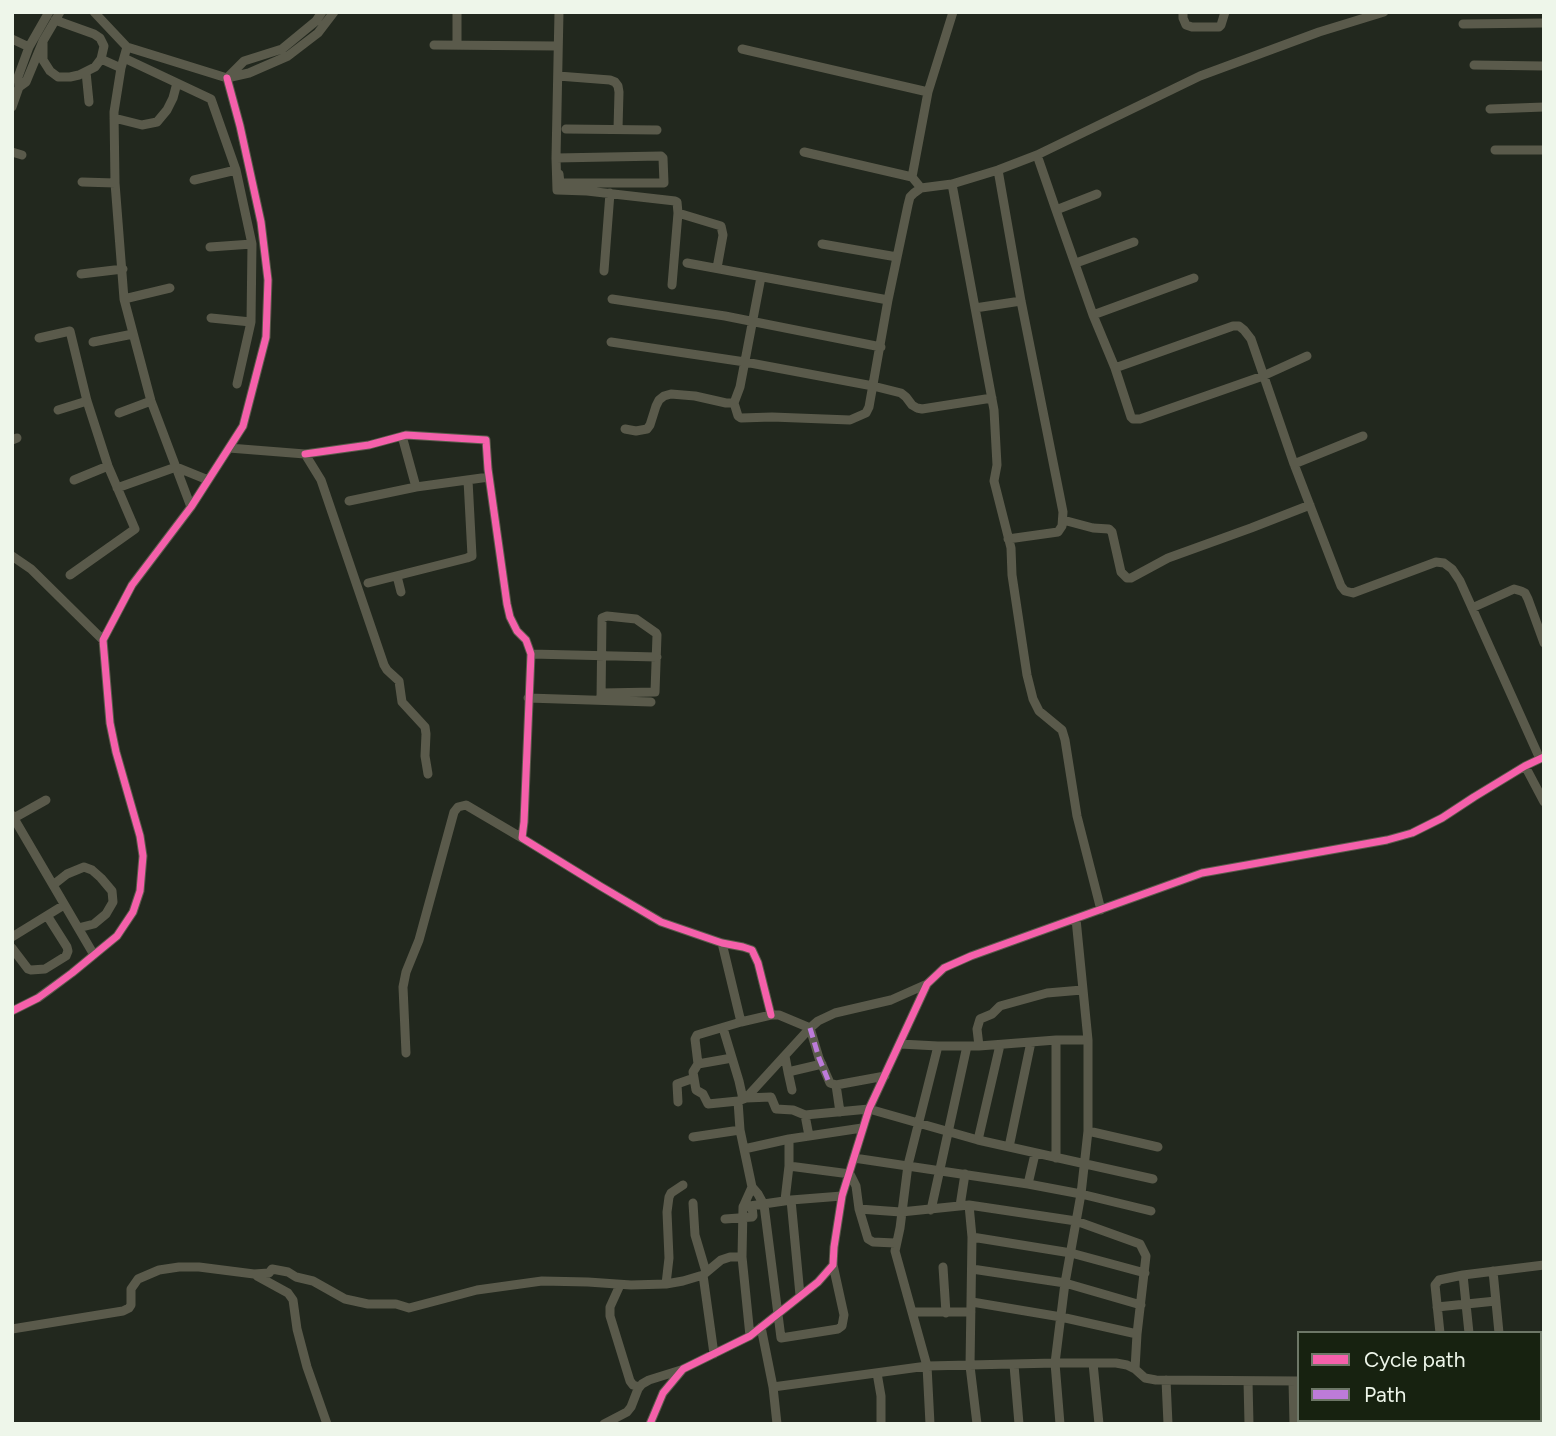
<!DOCTYPE html>
<style>
body{margin:0}
#map{position:relative;width:1556px;height:1436px;overflow:hidden;background:#22281e;font-family:Figtree,sans-serif}
canvas{display:block}
.frame{position:absolute;inset:0;border:14px solid #eef6ea;pointer-events:none}
.legend{position:absolute;left:1297px;top:1331px;width:245px;height:91px;box-sizing:border-box;background:#172210;border:2px solid #6d7767;margin:0;padding:9px 12px;list-style:none;font-size:21px;color:#eef6ea}
.legend li{display:flex;align-items:center;gap:14px;height:35px}
.legend b{width:35px;border:2px solid #6d7767}
</style>
<div id="map">
<canvas width="1556" height="1436"></canvas>
<div class="frame"></div>
<ul class="legend">
<li><b style="height:9px;background:#f560ab"></b>Cycle path</li>
<li><b style="height:9px;background:#bd7bd9"></b>Path</li>
</ul>
</div>
<script>
const ctx = document.querySelector('canvas').getContext('2d');
ctx.lineJoin = 'round';
const toPath = rows => new Path2D(rows.map(r => 'M' + r).join(''));
function strokePath(path, color, width, dash) { ctx.strokeStyle = color; ctx.lineWidth = width; ctx.lineCap = dash ? 'butt' : 'round'; ctx.setLineDash(dash || []); ctx.stroke(path); }
strokePath(toPath([
 [94,12,127,47,227,78,249,73,288,56,318,33,334,12],
 [559,12,556,158,557,190,587,191,675,201,677,202,678,213,672,285],
 [1183,12,1183,18,1186,25,1192,27,1219,27,1221,25,1225,12],
 [1463,24,1544,23],
 [12,39,29,47],
 [43,41,43,60,50,71,58,77,70,77,79,75,95,67,101,59,104,46,100,38,94,34,55,20],
 [434,45,558,46],
 [457,45,457,12],
 [127,47,121,68,114,112,115,183,124,299,151,401,191,507],
 [742,49,928,92],
 [124,58,211,99,236,170,252,244,251,322,237,384],
 [101,59,121,68],
 [1474,65,1544,66],
 [86,72,89,102],
 [558,76,610,80,615,82,618,86,619,92,618,129],
 [228,77,244,61,282,49,316,21,322,12],
 [19,87,26,82,43,41,60,12],
 [12,107,19,87,18,77,29,47,49,12],
 [1490,109,1544,107],
 [114,118,142,125,157,122,167,110,173,98,177,83],
 [566,129,657,130],
 [1495,150,1544,150],
 [12,152,22,155],
 [804,152,912,177,921,188],
 [1037,155,1056,210],
 [556,158,661,156,663,158,664,183,560,183,559,174],
 [998,170,1021,301,1063,512,1062,526,1058,532,1008,539],
 [912,177,928,92,953,12],
 [194,180,236,170],
 [82,182,115,183],
 [952,184,994,410,997,465,994,481,1011,548,1012,575,1027,675,1033,699,1039,711,1062,730,1065,740,1077,816,1101,910],
 [1097,194,1056,210,1093,315,1115,368,1131,417,1133,419,1140,419,1263,376,1307,356],
 [678,213,721,226,723,235,717,268],
 [822,244,897,257],
 [210,247,252,244],
 [687,263,888,300],
 [1076,263,1134,242],
 [604,271,610,193],
 [81,274,123,269],
 [124,299,170,288],
 [612,299,725,316,881,347],
 [975,308,1021,301],
 [1093,315,1194,278],
 [211,318,251,322],
 [39,338,70,331,87,401,108,466,135,529,70,575],
 [93,342,133,334],
 [611,342,745,362,873,386,901,393,906,397,912,405,917,408,922,409,992,398],
 [1115,368,1233,326,1239,326,1244,330,1251,339,1294,464,1341,586,1345,591,1353,593,1436,562,1444,563,1452,569,1460,581,1540,759],
 [734,403,738,416,741,418,772,417,850,420,866,413,869,407,888,300,908,205,910,197,914,193,921,188,952,184,998,170,1037,155,1200,76,1319,32,1384,12],
 [58,410,87,401],
 [119,413,151,401],
 [625,429,636,431,647,429,650,425,656,406,659,400,664,396,671,394,695,396,726,403,734,403,740,387,761,277],
 [402,436,416,487],
 [12,440,17,438],
 [229,448,305,454,321,480,384,665,387,670,399,681,402,702,425,727,426,734,425,756,428,774],
 [305,454,369,445,406,435,486,440,488,469,507,604,510,617,517,631,526,640,531,654,524,822,522,838,600,886,661,922,722,943,743,947,752,950,758,963,771,1015],
 [1294,464,1363,436],
 [74,480,108,466],
 [117,488,176,467,208,480],
 [349,501,416,487,489,477],
 [1063,520,1093,528,1109,529,1112,532,1121,572,1127,578,1131,578,1168,558,1251,528,1310,505],
 [12,556,31,569,103,640],
 [397,576,401,592],
 [368,583,467,558,472,556,468,480],
 [1472,608,1514,589,1521,591,1525,593,1528,599,1544,643],
 [531,654,657,657],
 [528,698,651,702],
 [601,700,602,618,607,616,636,619,656,633,657,635,655,692,602,693],
 [1525,766,1544,802],
 [12,815,94,955],
 [14,818,46,800],
 [53,885,67,874,84,867,92,870,101,878,112,891,113,902,106,914,94,924,78,928],
 [12,937,64,905],
 [722,943,741,1022],
 [12,948,28,969,31,970,45,969,66,956,68,951,67,947,48,917],
 [12,1011,38,998,49,990,72,973,117,936,133,912,140,891,143,856,140,836,116,752,110,723,103,640,132,585,191,507,243,426,266,337,268,280,261,222,240,126,227,78],
 [723,1028,739,1081,743,1099],
 [900,1044,938,1046,979,1046,1056,1040,1088,1040],
 [979,1046,977,1029,980,1019,992,1014,1000,1006,1047,993,1082,990],
 [406,1053,403,987,406,972,419,940,454,812,458,807,466,805,522,838],
 [785,1056,788,1072,822,1064],
 [698,1064,732,1058],
 [788,1072,792,1090],
 [885,1076,836,1085,830,1083,819,1058,810,1028,779,1015,771,1015,741,1022,697,1035,695,1039,698,1064,693,1072,696,1090,703,1094,708,1104,738,1101,746,1098,810,1028,818,1021,835,1013,891,1000,927,984],
 [836,1085,840,1112],
 [746,1098,771,1097,776,1109,793,1110,805,1115,869,1109,978,1140,1153,1179],
 [738,1101,740,1130,752,1187,743,1207],
 [678,1102,677,1084,694,1078],
 [805,1115,809,1136],
 [1088,1131,1158,1147],
 [693,1137,740,1130],
 [978,1140,1000,1045],
 [1009,1147,1031,1042],
 [744,1149,789,1139],
 [854,1158,1028,1184,1081,1194,1151,1211],
 [1056,1158,1056,1040],
 [789,1166,850,1174,856,1186,859,1209,868,1239,873,1242,895,1243],
 [1028,1184,1035,1154],
 [752,1187,758,1194,764,1205,781,1338,838,1329,842,1326,844,1315,833,1265],
 [785,1200,789,1166,789,1139,862,1128],
 [791,1200,800,1295],
 [693,1203,695,1235,706,1272],
 [969,1205,972,1237,970,1366,977,1424],
 [960,1206,965,1174],
 [859,1209,901,1212,969,1205,1076,1221,1140,1244,1146,1256,1137,1334,1135,1369],
 [931,1210,967,1046],
 [725,1219,752,1217,753,1216,752,1206],
 [972,1237,1071,1253,1145,1273],
 [943,1267,946,1313],
 [972,1269,1065,1283,1141,1305],
 [1493,1271,1499,1333],
 [703,1275,714,1354],
 [1463,1275,1469,1333],
 [257,1276,288,1293,293,1300,297,1329,307,1367,327,1424],
 [666,1284,669,1258,667,1212,669,1197,671,1193,683,1185],
 [620,1285,610,1307,610,1316,630,1381,633,1385,639,1387],
 [972,1302,1061,1317,1137,1334],
 [1437,1307,1496,1301],
 [913,1312,971,1312],
 [761,1327,773,1387,777,1424],
 [12,1329,123,1311,129,1308,131,1305,131,1289,138,1279,159,1270,179,1267,199,1267,254,1274,269,1273,272,1269,288,1272,296,1277,313,1281,345,1299,368,1304,396,1304,409,1308,477,1290,542,1281,588,1282,631,1285,666,1284,683,1281,703,1275,721,1260,730,1257,742,1257],
 [1440,1333,1435,1285,1439,1280,1463,1275,1544,1265],
 [750,1336,742,1257,743,1207,791,1200,842,1196],
 [1540,1362,1544,1362],
 [1093,1363,1099,1424],
 [1014,1365,1019,1424],
 [877,1373,881,1396,881,1424],
 [1166,1380,1168,1424],
 [1248,1381,1249,1424],
 [1293,1381,1294,1424],
 [773,1387,927,1366,1055,1363,1116,1363,1127,1365,1135,1369,1145,1378,1156,1380,1299,1381],
 [1540,1387,1544,1387],
 [1387,1420,1387,1424],
 [1428,1420,1428,1424],
 [1480,1420,1480,1424],
 [1529,1420,1529,1424],
 [604,1424,627,1412,631,1407,638,1389,642,1384,649,1380,681,1370],
 [650,1424,663,1393,683,1369,750,1336,818,1282,833,1265,834,1247,842,1196,869,1109,927,984,944,968,971,956,1202,873,1387,840,1412,833,1442,818,1474,797,1525,766,1544,757],
 [930,1424,927,1366,895,1251,900,1228,908,1165,938,1046],
 [1060,1424,1055,1363,1065,1283,1081,1194,1088,1131,1088,1040,1076,919]
]), '#5a5a4b', 9);
strokePath(toPath([
 [810,1028,819,1058,828,1080]
]), '#bd7bd9', 5, [10, 5]);
strokePath(toPath([
 [305,454,369,445,406,435,486,440,488,469,507,604,510,617,517,631,526,640,531,654,524,822,522,838,600,886,661,922,722,943,743,947,752,950,758,963,771,1015],
 [12,1011,38,998,49,990,72,973,117,936,133,912,140,891,143,856,140,836,116,752,110,723,103,640,132,585,191,507,243,426,266,337,268,280,261,222,240,126,227,78],
 [650,1424,663,1393,683,1369,750,1336,818,1282,833,1265,834,1247,842,1196,869,1109,927,984,944,968,971,956,1202,873,1387,840,1412,833,1442,818,1474,797,1525,766,1544,757]
]), '#f560ab', 7);
</script>
